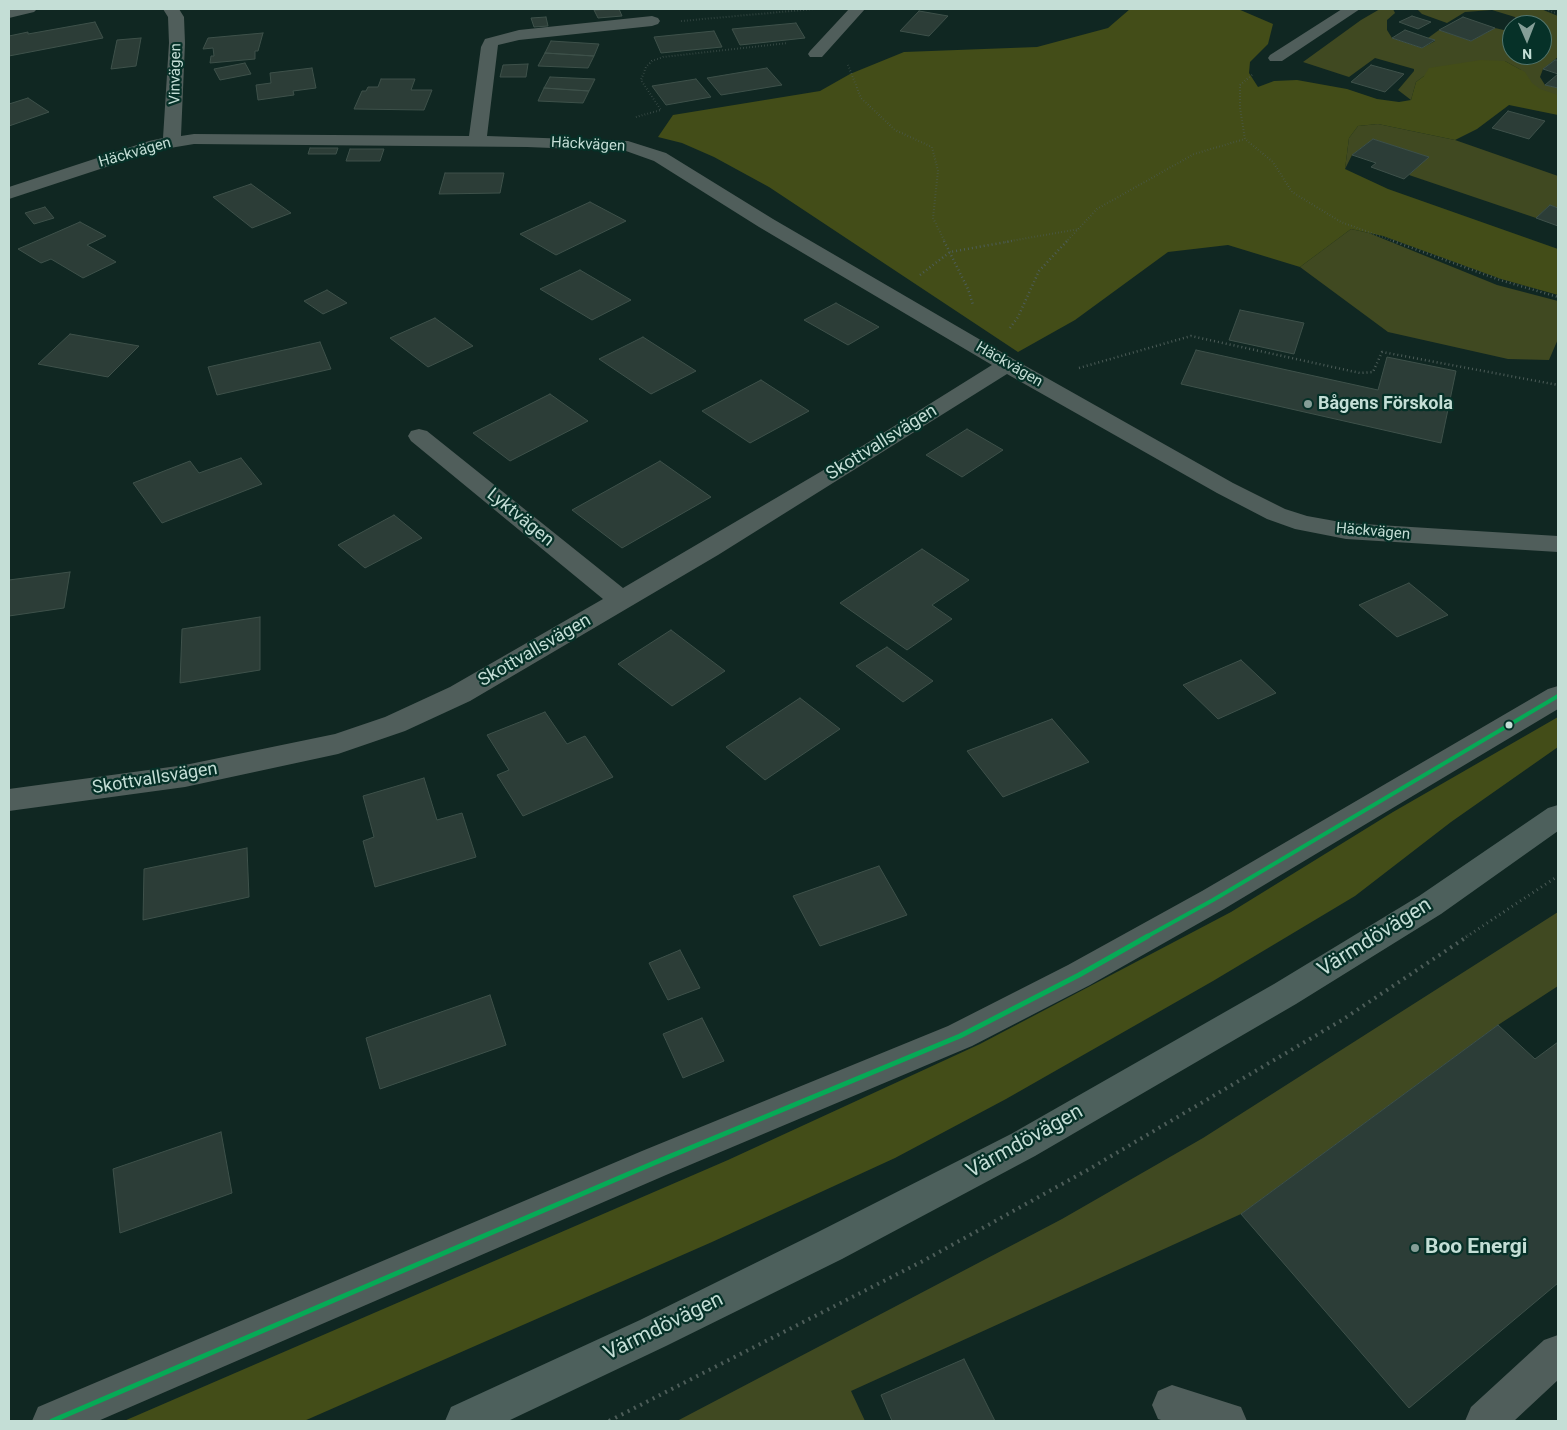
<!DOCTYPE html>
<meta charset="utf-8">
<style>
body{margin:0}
#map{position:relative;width:1567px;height:1430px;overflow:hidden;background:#102722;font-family:Roboto,sans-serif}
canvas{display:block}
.frame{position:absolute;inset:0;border:10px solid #c4ded6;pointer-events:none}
.north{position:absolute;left:1502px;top:15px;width:50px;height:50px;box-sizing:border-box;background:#063128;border:1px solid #52766e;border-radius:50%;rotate:179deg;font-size:14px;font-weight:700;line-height:20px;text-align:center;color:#c4ded6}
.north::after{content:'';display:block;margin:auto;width:18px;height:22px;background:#859e97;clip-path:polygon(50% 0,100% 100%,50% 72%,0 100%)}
</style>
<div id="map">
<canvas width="1567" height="1430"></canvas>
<div class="frame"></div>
<div class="north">N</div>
</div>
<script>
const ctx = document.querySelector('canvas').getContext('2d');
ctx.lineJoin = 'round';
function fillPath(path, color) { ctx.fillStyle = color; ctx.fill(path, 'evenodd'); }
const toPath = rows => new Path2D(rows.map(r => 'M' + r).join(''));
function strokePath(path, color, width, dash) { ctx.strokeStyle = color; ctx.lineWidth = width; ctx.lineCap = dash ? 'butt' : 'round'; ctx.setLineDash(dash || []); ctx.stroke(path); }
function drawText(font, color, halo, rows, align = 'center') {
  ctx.font = font + ' Roboto,sans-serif'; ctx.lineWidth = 4.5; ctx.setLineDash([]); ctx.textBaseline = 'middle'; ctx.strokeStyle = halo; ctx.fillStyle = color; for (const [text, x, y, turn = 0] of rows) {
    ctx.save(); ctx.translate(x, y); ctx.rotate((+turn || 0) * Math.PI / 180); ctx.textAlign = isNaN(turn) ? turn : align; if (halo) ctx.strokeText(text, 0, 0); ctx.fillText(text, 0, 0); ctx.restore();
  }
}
fillPath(toPath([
 [1380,9,1393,9,1395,13,1387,20,1387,30,1392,38,1422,48,1435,41,1428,38,1439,30,1471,41,1495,28,1508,31,1512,29,1512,55,1542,55,1542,25,1518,25,1515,17,1492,10,1465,12,1447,23,1422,14,1417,9,1541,9,1558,16,1558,57,1543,69,1540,77,1545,85,1558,88,1558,99,1508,84,1521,70,1505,61,1424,76,1416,82,1411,100,1398,90,1414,71,1414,69,1375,58,1349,77,1303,62,1361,20],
 [1378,124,1455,140,1558,176,1558,208,1550,205,1536,218,1409,175,1428,157,1373,139,1352,155,1345,169,1349,138,1358,126],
 [1351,229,1369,233,1497,285,1558,301,1558,339,1549,360,1508,359,1388,332,1300,267],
 [1558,912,1558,986,1498,1025,1241,1214,851,1391,865,1421,677,1421,1062,1219,1203,1138]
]), '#404921');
fillPath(toPath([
 [1130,9,1238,9,1273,24,1268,44,1250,62,1249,73,1258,87,1274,81,1297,80,1347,89,1377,99,1399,102,1411,100,1416,82,1424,76,1429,68,1481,60,1505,61,1525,72,1532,83,1540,89,1558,95,1558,115,1509,105,1477,129,1455,140,1378,124,1358,126,1349,138,1345,169,1388,189,1558,249,1558,295,1501,279,1383,236,1351,229,1300,267,1228,245,1168,252,1075,320,1018,352,769,187,714,157,682,143,658,137,673,115,820,91,850,74,904,52,1037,47,1108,28],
 [1558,717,1558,747,1451,822,1355,896,1213,981,1006,1099,895,1158,712,1242,304,1421,124,1421,728,1160,980,1044,1231,912,1393,812]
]), '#434d18');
const building = toPath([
 [619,9,622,16,598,18,594,10,619,9],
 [919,11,948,16,929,36,900,31,919,11],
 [1412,16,1431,22,1418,29,1399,22,1412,16],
 [546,17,548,26,534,27,531,18,546,17],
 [1463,17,1495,28,1471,41,1439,30,1463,17],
 [95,22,103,38,9,56,9,36,28,32,28,34,95,22],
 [796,23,805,38,740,45,732,29,796,23],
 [1405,30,1428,38,1435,40,1422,48,1392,38,1405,30],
 [714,31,722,47,661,53,654,37,714,31],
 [263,33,258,51,255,51,255,59,210,63,211,56,214,56,213,48,203,49,208,38,263,33],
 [141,38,136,66,111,69,117,40,141,38],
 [551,41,599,44,594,56,545,53,551,41],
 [545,53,594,56,588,68,538,66,545,53],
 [1555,60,1558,60,1558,88,1545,85,1558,74,1543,69,1555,60],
 [245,63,251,74,220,80,214,69,245,63],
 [528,64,526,77,500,77,503,65,528,64],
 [1371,65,1404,74,1385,92,1351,82,1371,65],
 [312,68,316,88,293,91,294,95,258,100,256,85,271,83,270,73,312,68],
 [767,68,782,85,721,95,707,78,767,68],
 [550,77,595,79,589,91,544,88,550,77],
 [381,79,415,79,411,90,432,90,424,110,354,109,362,91,366,91,368,87,378,87,381,79],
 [696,79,711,97,666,105,652,86,696,79],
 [544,88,589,91,583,103,538,101,544,88],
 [28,98,49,112,9,126,9,104,28,98],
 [1508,111,1545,121,1529,139,1492,128,1508,111],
 [1373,139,1429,157,1404,179,1371,167,1376,163,1352,155,1373,139],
 [310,148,338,148,336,154,308,154,310,148],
 [350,149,384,149,380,161,346,161,350,149],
 [445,173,504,173,500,193,439,194,445,173],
 [251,184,291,213,252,228,213,197,251,184],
 [590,202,626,221,556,255,520,234,590,202],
 [1550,205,1558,208,1558,226,1536,218,1550,205],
 [45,207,54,218,34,224,25,213,45,207],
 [80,222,106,236,87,245,116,262,83,278,51,259,41,263,18,249,80,222],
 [580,270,631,300,592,320,540,289,580,270],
 [327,290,347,303,323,314,304,301,327,290],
 [836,303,879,327,848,345,804,320,836,303],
 [1240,310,1304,323,1294,354,1229,340,1240,310],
 [435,318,473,346,428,367,390,338,435,318],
 [70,334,139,346,108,377,38,364,70,334],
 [643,337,696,371,651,394,599,359,643,337],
 [320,342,331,369,217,395,208,367,320,342],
 [1196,350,1378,390,1387,357,1456,371,1441,443,1181,384,1196,350],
 [761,380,809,411,750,443,702,411,761,380],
 [550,394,588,421,510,461,473,433,550,394],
 [967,429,1003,450,962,477,926,455,967,429],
 [241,458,262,484,162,523,133,483,190,461,199,473,241,458],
 [660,461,711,497,622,548,572,510,660,461],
 [394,515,422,538,365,568,338,545,394,515],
 [922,549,969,580,932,605,952,619,907,650,840,603,922,549],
 [70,572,64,608,9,616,9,580,70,572],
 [1409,583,1448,615,1397,637,1359,605,1409,583],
 [260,617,260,670,180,683,182,629,260,617],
 [671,630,725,671,672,706,618,664,671,630],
 [887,647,933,681,903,702,856,666,887,647],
 [1241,660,1276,693,1218,719,1183,685,1241,660],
 [800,698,840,729,765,780,726,747,800,698],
 [545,712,567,744,585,736,613,777,523,816,497,775,509,770,487,735,545,712],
 [1052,719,1089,762,1003,797,967,751,1052,719],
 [424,778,437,820,462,813,476,857,375,887,363,841,374,837,363,796,424,778],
 [247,848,249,897,143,920,144,869,247,848],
 [879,866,907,915,820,946,793,896,879,866],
 [680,950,700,988,668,1000,649,963,680,950],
 [490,995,506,1045,380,1089,366,1038,490,995],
 [702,1018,724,1061,683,1078,663,1034,702,1018],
 [1498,1025,1535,1059,1558,1042,1558,1283,1409,1408,1241,1214,1498,1025],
 [221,1132,232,1193,120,1233,113,1169,221,1132],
 [964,1359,995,1421,892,1421,881,1395,964,1359]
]);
fillPath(building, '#2c3d37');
strokePath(building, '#3e514a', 1);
strokePath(toPath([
 [1546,9,1558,14],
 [681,21,814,9],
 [848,65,861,98,895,130,932,147,938,171,933,218,945,242],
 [1252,75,1240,85,1240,108,1245,139,1273,162,1292,192,1341,222,1396,242],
 [636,117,661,110,641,80,646,67,652,61,663,57,788,43],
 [1005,242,1079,229],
 [1066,242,1097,209,1194,154,1245,139]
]), '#4d5d59', 2, [0.5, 2.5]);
strokePath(toPath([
 [944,241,968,289,973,305],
 [1393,241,1500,280,1558,297],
 [920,275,950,252,1012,241],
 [1010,328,1018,317,1039,271,1067,241],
 [1079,368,1191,336,1360,373,1373,372,1382,352,1558,385]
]), '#4d5d59', 2.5, [1, 3]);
strokePath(toPath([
 [1466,937,1558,876]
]), '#4d5d59', 3, [1, 4]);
strokePath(toPath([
 [609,1421,923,1261,1091,1168,1342,1020,1468,936]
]), '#4d5d59', 4, [2, 5]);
fillPath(toPath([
 [1558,1335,1558,1380,1514,1421,1465,1421,1471,1407,1544,1340,1558,1335],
 [1172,1385,1241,1407,1247,1421,1164,1421,1158,1419,1152,1405,1158,1391,1172,1385]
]), '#505e5b');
fillPath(toPath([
 [9,9,37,9,34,12,9,18,9,9],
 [163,9,179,9,184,17,185,43,181,136,194,134,469,136,481,47,485,39,519,30,652,16,658,18,660,21,658,24,652,26,519,40,498,45,487,136,628,141,666,153,773,219,1015,360,1233,483,1285,509,1307,516,1346,523,1558,536,1558,552,1346,539,1295,529,1267,519,1217,493,1007,374,718,555,470,701,405,731,338,754,185,787,9,811,9,789,185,765,335,734,385,717,450,687,603,599,411,441,408,436,411,431,419,429,427,431,623,588,827,468,992,365,759,227,654,161,626,151,527,147,194,144,158,150,9,199,9,187,149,141,163,138,169,43,168,17,163,9],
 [849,9,865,9,822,57,810,57,808,54,810,51,849,9],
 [1342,9,1360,9,1282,61,1270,61,1268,58,1270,55,1342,9],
 [1558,686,1558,709,1224,909,1090,985,972,1046,666,1175,98,1421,32,1421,38,1407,642,1151,948,1026,1068,965,1202,891,1548,689,1558,686]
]), '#505e5b');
fillPath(toPath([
 [1558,805,1558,831,1441,914,1296,1004,1035,1156,842,1259,666,1346,508,1421,445,1421,451,1407,640,1320,816,1233,1011,1134,1274,984,1419,896,1548,808,1558,805]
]), '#4d605c');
strokePath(toPath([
 [1146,937,1213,900,1558,696]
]), '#06aa56', 4);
strokePath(toPath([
 [52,1421,654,1163,960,1036,1079,975,1148,936]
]), '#06aa56', 5);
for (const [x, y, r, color] of [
 [1308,404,5,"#859e97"],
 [1509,725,4.5,"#c4ded6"],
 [1415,1248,5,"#859e97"]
]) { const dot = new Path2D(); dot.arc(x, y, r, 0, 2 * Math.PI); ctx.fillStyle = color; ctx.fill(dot); strokePath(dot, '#063128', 2); }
drawText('15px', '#c4ded6', '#063128', [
 ["Vinvägen",176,74,-89],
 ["Häckvägen",588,145,3],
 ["Häckvägen",135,153,-16],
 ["Häckvägen",1009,365,30],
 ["Häckvägen",1373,532,5]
]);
drawText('bold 18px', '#c4ded6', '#063128', [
 ["Bågens Förskola",1318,404]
], 'left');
drawText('18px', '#c4ded6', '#063128', [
 ["Skottvallsvägen",882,443,-32],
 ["Lyktvägen",520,518,39],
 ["Skottvallsvägen",535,651,-30],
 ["Skottvallsvägen",155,779,-9]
]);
drawText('21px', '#c4ded6', '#063128', [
 ["Värmdövägen",1375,938,-32],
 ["Värmdövägen",1025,1142,-29],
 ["Värmdövägen",664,1327,-26]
]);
drawText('bold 21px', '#c4ded6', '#063128', [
 ["Boo Energi",1425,1248]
], 'left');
</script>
